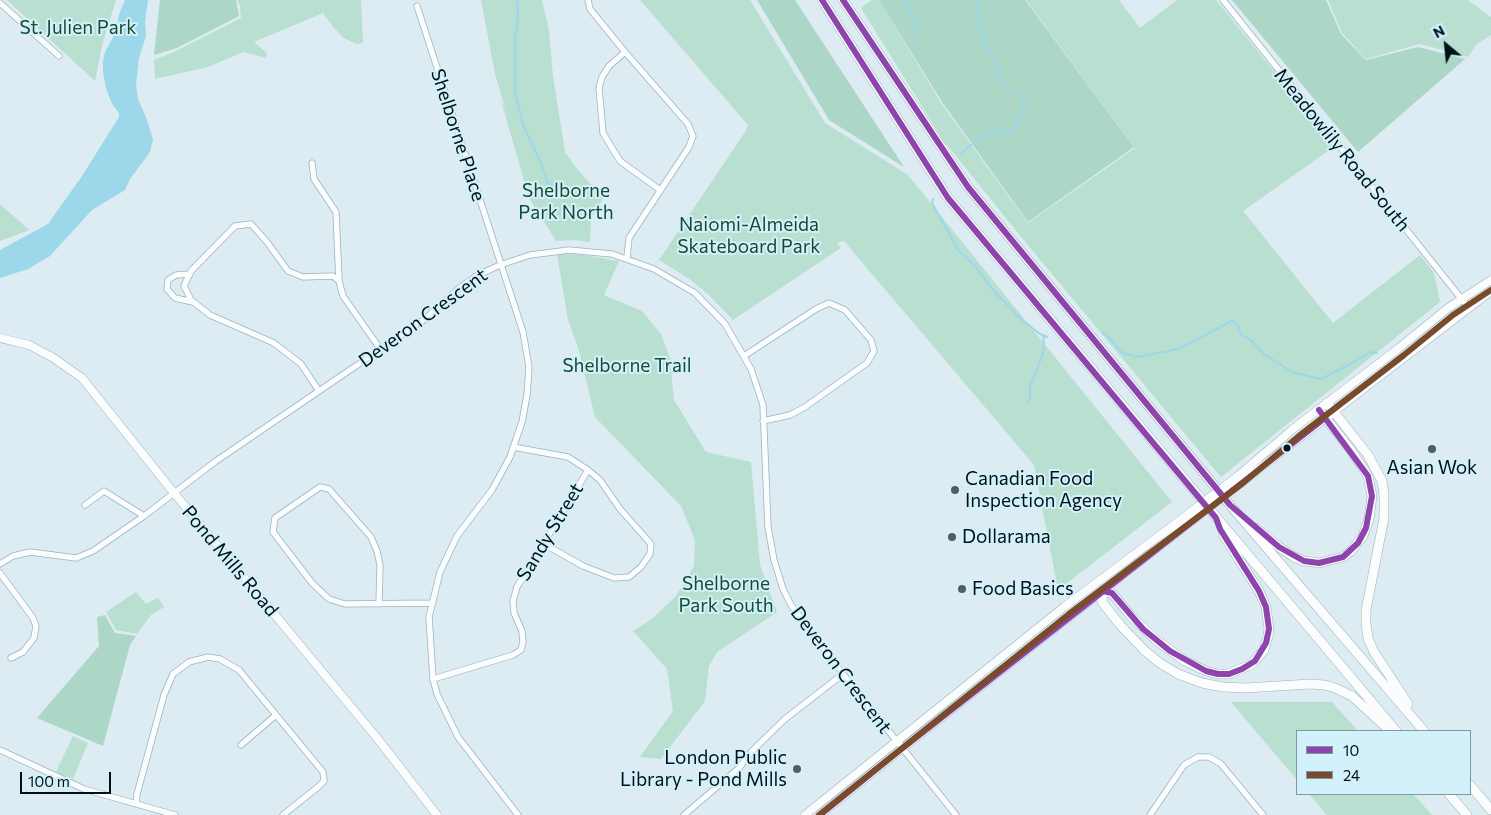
<!DOCTYPE html>
<style>
body{margin:0}
#map{position:relative;width:1491px;height:815px;overflow:hidden;background:#dcecf2;font-family:Commissioner,sans-serif}
canvas{display:block}
.legend{position:absolute;left:1296px;top:730px;width:175px;height:65px;box-sizing:border-box;background:#d3f1fb;border:1px solid #7f98a1;margin:0;padding:6px 9px;list-style:none;font-size:15px;color:#001219}
.legend li{display:flex;align-items:center;gap:10px;height:25px}
.legend b{width:25px;border:1px solid #7f98a1}
.north{position:absolute;left:1421px;top:20px;width:50px;height:50px;-webkit-text-stroke:4px #d3f1fb;paint-order:stroke;rotate:332deg;font-size:14px;font-weight:700;line-height:20px;text-align:center;color:#001219}
.north::after{content:'';display:block;margin:auto;width:18px;height:22px;background:#001219;clip-path:polygon(50% 0,100% 100%,50% 72%,0 100%)}
.scale{position:absolute;left:20px;top:772px;width:91px;height:22px;box-sizing:border-box;border:2px solid #001219;border-top:0;padding-left:6px;font-size:15px;line-height:18px;white-space:nowrap;color:#001219;-webkit-text-stroke:4px #d3f1fb;paint-order:stroke}
</style>
<div id="map">
<canvas width="1491" height="815"></canvas>
<ul class="legend">
<li><b style="height:6px;background:#8e44ad"></b>10</li>
<li><b style="height:6px;background:#7a4b2a"></b>24</li>
</ul>
<div class="north">N</div>
<div class="scale">100 m</div>
</div>
<script>
const ctx = document.querySelector('canvas').getContext('2d');
ctx.lineJoin = 'round';
function fillPath(path, color) { ctx.fillStyle = color; ctx.fill(path, 'evenodd'); }
const toPath = rows => new Path2D(rows.map(r => 'M' + r).join(''));
function strokePath(path, color, width, dash) { ctx.strokeStyle = color; ctx.lineWidth = width; ctx.lineCap = dash ? 'butt' : 'round'; ctx.setLineDash(dash || []); ctx.stroke(path); }
function drawText(font, color, halo, rows, align = 'center') {
  ctx.font = font + ' Commissioner,sans-serif'; ctx.lineWidth = 4; ctx.setLineDash([]); ctx.textBaseline = 'middle'; ctx.strokeStyle = halo; ctx.fillStyle = color; for (const [text, x, y, turn = 0] of rows) {
    ctx.save(); ctx.translate(x, y); ctx.rotate((+turn || 0) * Math.PI / 180); ctx.textAlign = isNaN(turn) ? turn : align; if (halo) ctx.strokeText(text, 0, 0); ctx.fillText(text, 0, 0); ctx.restore();
  }
}
fillPath(toPath([
 [7,0,116,0,103,42,95,81],
 [237,0,361,0,363,43,356,44,344,38,333,27,323,13,254,42,267,53,266,58,243,52,208,67,155,79,154,60,178,50,241,18,240,6],
 [481,0,542,0,549,30,553,76,565,152,578,170,603,198,591,220,590,242,575,240,556,241,529,198,500,97,507,114,495,74],
 [640,0,750,0,825,123,908,175,1172,502,1058,590,1034,465,844,241,837,243,841,248,733,320,708,294,688,278,659,260,745,132,748,125],
 [872,0,879,0,941,103,1028,223,1135,148,1026,0,1119,0,1140,28,1177,0,1216,0,1335,146,1243,211,1333,323,1420,255,1434,273,1440,302,1221,477,1022,238,943,140,861,8],
 [1328,0,1468,0,1491,17,1491,35,1477,44,1468,57,1420,44,1366,59,1342,33],
 [0,204,29,230,0,241],
 [557,254,584,255,619,261,604,295,642,311,661,334,670,358,674,400,706,452,751,462,760,565,777,612,717,652,709,666,705,701,661,759,640,757,673,711,667,669,633,631,652,619,676,596,694,566,695,540,681,506,595,417,578,347,568,320],
 [136,592,146,604,158,598,164,607,151,615,137,634,116,630,106,612],
 [1231,702,1332,702,1358,731,1297,731,1297,780],
 [73,736,88,743,73,779,56,772],
 [1309,794,1413,794,1432,815,1327,815]
]), '#b9dfd0');
fillPath(toPath([
 [160,0,236,0,239,16,177,48,154,55],
 [757,0,795,0,904,167,829,120],
 [879,0,1025,0,1134,147,1028,222,942,102],
 [1232,0,1326,0,1341,34,1366,60,1418,47,1465,59,1358,152],
 [105,615,115,633,136,636,130,645,103,746,37,718,99,646,97,617]
]), '#acd6c5');
fillPath(toPath([
 [125,0,148,0,145,22,146,36,139,58,136,84,138,99,146,117,153,139,150,152,130,179,125,190,92,210,50,256,28,269,0,278,0,250,48,224,82,176,119,117,119,113,112,104,106,88,103,72,103,61,105,52,117,30,119,14]
]), '#9cd8ea');
strokePath(toPath([
 [517,0,518,17,515,39,515,92,523,125,542,165,548,184,550,183,554,189],
 [907,0,905,5,917,25,915,41],
 [961,155,969,146,994,131,1013,132,1026,101,1000,83,995,62,983,40,979,18,978,0],
 [933,199,932,203,958,250,974,265,994,291,1022,320,1040,334,1047,337],
 [1103,333,1107,335,1122,353,1138,357,1178,349,1232,321,1237,323,1241,335,1251,340,1264,354,1281,365,1292,372,1321,379,1350,364,1370,352,1377,353],
 [1028,402,1030,397,1030,387,1042,356,1044,344,1043,335]
]), '#9cd8ea', 2);
const minor = toPath([
 [588,0,590,9,625,52,688,124,693,136,689,147,629,238,627,258],
 [1223,0,1468,307],
 [0,3,59,56],
 [417,6,523,332,529,367,527,395,522,422,510,457,492,490,457,536,440,572,429,617,433,679,437,694,458,737,518,815],
 [625,52,609,66,602,77,599,88,603,133,620,161,660,190],
 [312,163,314,179,336,212,339,281,343,296,381,350],
 [190,274,176,275,168,280,167,289,175,298,193,302],
 [744,356,816,309,829,303,845,310,871,340,874,351,867,363,805,407,790,415,763,421],
 [319,391,301,364,274,343,210,315,191,300,184,286,191,271,235,226,251,224,267,242,288,271,303,277,333,276,339,281],
 [513,447,568,457,588,470,600,480,620,509,651,544,650,554,641,567,629,577,614,578,583,566,544,544],
 [85,505,104,491,144,516],
 [0,564,13,556,30,552,76,558,93,551,144,516,216,461,425,319,458,289,476,276,500,265,530,255,569,250,612,254,654,269,695,293,725,324,751,369,763,405,768,527,774,560,783,589,791,605,843,674,956,815],
 [0,573,33,618,36,626,34,638,23,652,11,658],
 [379,604,380,565,377,551,371,537,329,489,320,487,275,518,273,532,312,583,329,599,345,604,433,603],
 [433,679,513,655,521,650,523,642,522,631,514,613,513,601,517,587,588,470],
 [241,745,276,715],
 [0,750,84,789,175,815],
 [136,804,137,794,164,695,173,674,189,662,208,657,220,659,239,670,323,772,324,781,318,787,283,815],
 [684,815,739,768,752,751,785,719,843,674],
 [1150,815,1184,765,1198,757,1209,757,1221,764,1263,815]
]);
const major = toPath([
 [0,338,29,345,52,357,82,378,174,493,377,738,437,815],
 [1238,476,1293,429,1399,348,1448,308,1491,280],
 [1242,482,1491,291],
 [805,815,1064,607,1184,517],
 [820,815,895,754,1189,523]
]);
const highway = toPath([
 [822,0,948,198,1396,731],
 [843,0,968,187,1230,505,1424,731],
 [1327,403,1368,455,1382,481,1384,495,1384,518,1366,610,1366,624,1368,638,1374,652,1408,704],
 [1256,528,1279,547,1294,557,1304,561,1319,563,1343,557,1351,551,1363,536,1369,519,1372,496,1368,476,1350,449,1319,410],
 [1223,534,1259,591,1266,607,1269,629,1268,636,1264,650,1252,664,1229,674,1218,674,1206,671,1185,661,1156,640,1130,615,1112,593,1103,591,1102,602,1121,626,1145,651,1160,663,1178,674,1202,683,1223,687,1245,688,1310,684,1325,685,1335,688,1352,696,1388,729],
 [1470,785,1491,810],
 [1449,794,1467,815]
]);
strokePath(minor, '#9cb3ba', 7);
strokePath(major, '#9cb3ba', 9);
strokePath(highway, '#9cb3ba', 10);
strokePath(minor, '#fafcfd', 5.5);
strokePath(major, '#fafcfd', 8);
strokePath(highway, '#fafcfd', 9);
const majorBridge = toPath([
 [1184,517,1238,476],
 [1189,523,1242,482]
]);
strokePath(majorBridge, '#9cb3ba', 9, []);
strokePath(majorBridge, '#fafcfd', 8);
strokePath(toPath([
 [822,0,948,198,1216,518,1220,529,1259,591,1266,607,1269,629,1266,643,1255,661,1242,669,1229,674,1218,674,1206,671,1170,651,1143,629,1112,593,1103,591],
 [843,0,968,187,1230,505,1279,547,1304,561,1319,563,1343,557,1358,543,1366,528,1372,496,1368,476,1319,410],
 [820,815,895,754,1325,418]
]), '#8e44ad', 6);
strokePath(toPath([
 [819,815,1069,614,1243,483,1299,436,1404,355,1453,315,1491,290]
]), '#7a4b2a', 6);
for (const [x, y, r, color] of [
 [1287,448,4.5,"#001219"],
 [1432,449,5,"#4d5e65"],
 [955,490,5,"#4d5e65"],
 [952,537,5,"#4d5e65"],
 [962,589,5,"#4d5e65"],
 [797,769,5,"#4d5e65"]
]) { const dot = new Path2D(); dot.arc(x, y, r, 0, 2 * Math.PI); ctx.fillStyle = color; ctx.fill(dot); strokePath(dot, '#d3f1fb', 2); }
drawText('19px', '#174a31', '#d3f1fb', [
 ["St. Julien Park",78,28],
 ["Shelborne",566,191],
 ["Park North",566,213],
 ["Naiomi-Almeida",749,225],
 ["Skateboard Park",749,247],
 ["Shelborne Trail",627,366],
 ["Shelborne",726,584],
 ["Park South",726,606]
]);
drawText('19px', '#001219', '#d3f1fb', [
 ["Shelborne Place",458,135,72],
 ["Meadowlily Road South",1342,150,51],
 ["Deveron Crescent",423,318,-36],
 ["Sandy Street",550,532,-59],
 ["Pond Mills Road",230,561,50],
 ["Deveron Crescent",841,670,53]
]);
drawText('19px', '#001219', '#d3f1fb', [
 ["Asian Wok",1432,468,"center"],
 ["Canadian Food",965,479],
 ["Inspection Agency",965,501],
 ["Dollarama",962,537],
 ["Food Basics",972,589],
 ["London Public",787,758,"right"],
 ["Library - Pond Mills",787,780,"right"]
], 'left');
</script>
